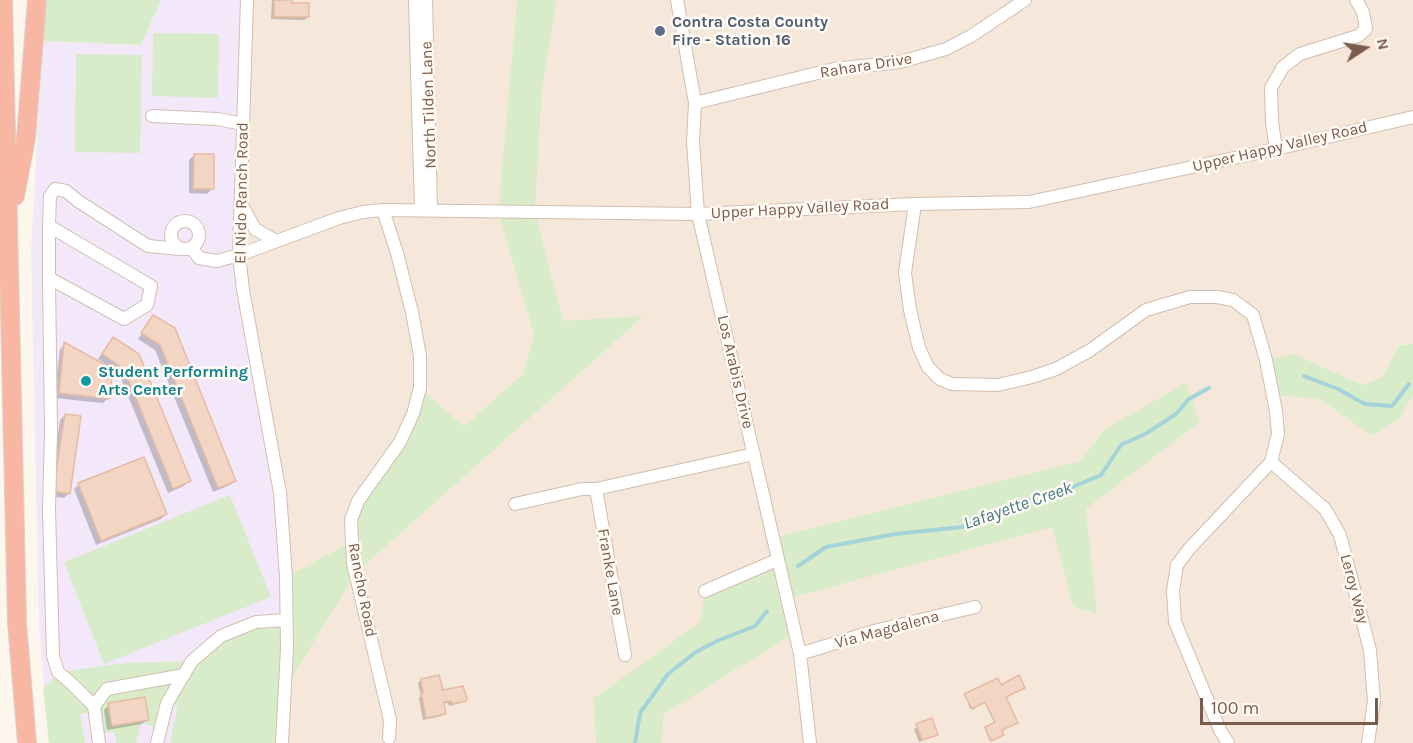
<!DOCTYPE html>
<style>
body{margin:0}
#map{position:relative;width:1413px;height:743px;overflow:hidden;background:#fdf6ec;font-family:Karla,sans-serif}
canvas{display:block}
.north{position:absolute;left:1335px;top:18px;width:60px;height:60px;-webkit-text-stroke:4px #fffaf3;paint-order:stroke;rotate:78deg;font-size:16px;font-weight:700;line-height:24px;text-align:center;color:#7a5c4d}
.north::after{content:'';display:block;margin:auto;width:21px;height:27px;background:#7a5c4d;clip-path:polygon(50% 0,100% 100%,50% 72%,0 100%)}
.scale{position:absolute;left:1200px;top:698px;width:178px;height:27px;box-sizing:border-box;border:3px solid #7a5c4d;border-top:0;padding-left:8px;font-size:18px;line-height:21px;white-space:nowrap;color:#7a5c4d;-webkit-text-stroke:4px #fffaf3;paint-order:stroke}
</style>
<div id="map">
<canvas width="1413" height="743"></canvas>
<div class="north">N</div>
<div class="scale">100 m</div>
</div>
<script>
const ctx = document.querySelector('canvas').getContext('2d');
ctx.lineJoin = 'round';
function fillPath(path, color) { ctx.fillStyle = color; ctx.fill(path, 'evenodd'); }
const toPath = rows => new Path2D(rows.map(r => 'M' + r).join(''));
function strokePath(path, color, width, dash) { ctx.strokeStyle = color; ctx.lineWidth = width; ctx.lineCap = dash ? 'butt' : 'round'; ctx.setLineDash(dash || []); ctx.stroke(path); }
function drawText(font, color, halo, rows, align = 'center') {
  ctx.font = font + ' Karla,sans-serif'; ctx.lineWidth = 5; ctx.setLineDash([]); ctx.textBaseline = 'middle'; ctx.strokeStyle = halo; ctx.fillStyle = color; for (const [text, x, y, turn = 0] of rows) {
    ctx.save(); ctx.translate(x, y); ctx.rotate((+turn || 0) * Math.PI / 180); ctx.textAlign = isNaN(turn) ? turn : align; if (halo) ctx.strokeText(text, 0, 0); ctx.fillText(text, 0, 0); ctx.restore();
  }
}
fillPath(toPath([
 [248,0,517,0,498,212,534,335,523,374,464,426,421,389,351,542,286,577,243,290],
 [557,0,1413,0,1413,344,1399,345,1382,377,1362,385,1294,354,1273,395,1319,399,1371,435,1398,420,1413,396,1413,743,662,743,664,714,795,633,787,599,1052,526,1073,606,1096,615,1086,509,1200,422,1105,429,1080,461,773,538,777,560,701,621,593,699,596,743,282,743,285,689,356,573,643,317,563,322,535,213,542,89]
]), '#f5e8da');
fillPath(toPath([
 [161,0,247,0,239,255,280,494,282,743,49,743,39,627,31,249,43,41,141,45]
]), '#f3e8fa');
fillPath(toPath([
 [45,0,161,0,141,45,43,41],
 [517,0,557,0,542,89,535,212,563,321,644,316,356,573,285,689,282,743,170,743,178,706,168,704,160,729,141,722,136,743,117,743,114,732,97,734,94,712,80,714,85,743,49,743,43,689,58,672,127,663,192,661,221,636,286,620,286,577,351,542,351,520,400,442,420,388,464,426,523,374,534,335,498,212],
 [145,697,149,720,112,726,108,703],
 [153,33,219,34,218,98,152,96],
 [76,54,142,55,140,153,75,152],
 [1413,344,1413,396,1398,420,1371,435,1319,399,1273,395,1266,360,1294,354,1362,385,1382,377,1399,345],
 [1186,383,1200,422,1086,509,1097,615,1073,606,1052,527,787,599,795,633,664,714,662,743,596,743,593,699,701,621,705,591,777,560,773,538,1080,461,1105,429],
 [230,495,271,597,104,664,64,562]
]), '#d8ecc9');
fillPath(toPath([
 [272,0,290,0,290,5,308,17,304,20,271,19],
 [194,155,212,189,207,194,189,193,189,160],
 [154,316,235,480,230,485,213,492,155,350,138,339],
 [113,339,189,481,184,486,168,493,119,374,111,368,108,398,103,403,54,398,60,349,65,344,103,365,104,363,98,359],
 [65,415,69,493,64,498,49,496,60,420],
 [79,484,166,514,161,519,96,545,74,489],
 [421,680,441,692,466,698,461,703,449,706,448,703,442,704,444,713,441,716,423,720,419,698,421,696,418,683],
 [965,695,1005,698,1001,736,990,741,985,730,995,724,984,702,970,709],
 [109,705,147,720,142,724,107,730,104,710],
 [931,720,936,734,919,742,914,729]
]), '#0003');
strokePath(toPath([
 [1304,376,1338,389,1365,404,1392,406,1409,384],
 [798,566,826,547,895,534,962,527,1012,505,1056,494,1101,475,1121,445,1147,433,1176,414,1189,399,1209,388],
 [635,743,640,713,668,674,696,652,717,641,755,626,767,611]
]), '#a5d3da', 4);
const building = toPath([
 [274,0,292,0,292,3,309,3,309,17,274,17,274,0],
 [194,154,214,154,214,189,193,189,194,154],
 [153,315,175,328,236,481,218,488,160,345,141,333,153,315],
 [113,337,139,354,191,481,173,489,124,369,102,354,113,337],
 [64,342,113,369,109,399,59,393,64,342],
 [65,414,81,416,70,494,53,491,65,414],
 [144,457,167,514,101,541,78,483,144,457],
 [439,675,443,690,463,686,467,698,466,701,452,704,451,701,444,702,446,714,426,718,421,693,423,693,421,679,439,675],
 [1019,675,1025,688,1006,697,1018,723,1002,730,1004,735,991,741,985,727,995,722,985,702,972,709,964,694,998,678,1001,685,1019,675],
 [145,697,149,720,112,726,108,703,145,697],
 [932,718,938,735,922,740,916,724,932,718]
]);
fillPath(building, '#f3d5c3');
strokePath(building, '#e6bba3', 1.5);
const minor = toPath([
 [247,0,239,255,243,290,280,493,286,577,287,648,282,743],
 [415,0,421,209],
 [426,0,431,210],
 [677,0,695,103,693,141,698,214,800,654,810,743],
 [695,103,834,69,900,62,946,49,971,36,1025,0],
 [152,116,217,119,243,124],
 [1276,149,1272,122,1271,88,1283,67,1300,54,1358,36,1366,29,1363,12,1356,0],
 [241,204,255,229,276,241],
 [915,204,905,273,910,310,919,348,928,367,940,379,952,384,998,385,1032,377,1056,369,1089,351,1146,310,1190,297,1217,297,1233,300,1253,315,1266,360,1276,411,1278,434,1271,462,1189,549,1177,565,1173,591,1175,622,1220,730,1228,743],
 [383,210,397,253,412,312,420,356,420,388,413,414,400,442,358,501,351,520,353,563,390,720,389,738],
 '171 235a14 14 0 1 1 28 0a14 14 0 1 1-28 0Z',
 [49,226,151,286,147,305,124,319,49,278,49,226,50,196,55,189,66,191,78,201,148,246,180,249],
 [192,248,199,258,217,261,239,255,339,218,363,212,383,210,698,214,915,204,1029,202,1276,149,1413,117],
 [49,278,51,431,49,510,53,656,58,672,71,683,94,706,99,743],
 [1271,462,1325,509,1340,535,1370,650,1374,701,1368,743],
 [596,489,625,655],
 [515,504,582,489,596,489,754,454],
 [705,591,777,560],
 [800,654,874,631,975,607],
 [94,706,107,689,184,675],
 [157,743,167,703,192,661,221,636,256,622,286,620]
]);
const highway = toPath([
 [3,0,17,623,27,743],
 [15,196,26,138,37,0]
]);
strokePath(minor, '#d1beb0', 14);
strokePath(highway, '#dad1cd', 20);
strokePath(minor, '#fff', 12);
strokePath(highway, '#f7b7a3', 18);
for (const [x, y, r, color] of [
 [660,31,6,"#5c6f8a"],
 [86,381,6,"#0f9aa8"]
]) { const dot = new Path2D(); dot.arc(x, y, r, 0, 2 * Math.PI); ctx.fillStyle = color; ctx.fill(dot); strokePath(dot, '#fffaf3', 2); }
drawText('bold 16px', '#4e5e75', '#fffaf3', [
 ["Contra Costa County",672,22],
 ["Fire - Station 16",672,40]
], 'left');
drawText('16px', '#7a5c4d', '#fffaf3', [
 ["Rahara Drive",866,66,-9],
 ["North Tilden Lane",429,105,-92],
 ["Upper Happy Valley Road",1280,147,-13],
 ["El Nido Ranch Road",242,193,-89],
 ["Upper Happy Valley Road",800,209,-3],
 ["Los Arabis Drive",735,372,77],
 ["Franke Lane",610,572,80],
 ["Leroy Way",1354,589,75],
 ["Rancho Road",362,590,79],
 ["Via Magdalena",887,630,-15]
]);
drawText('bold 16px', '#0d838f', '#fffaf3', [
 ["Student Performing",98,372],
 ["Arts Center",98,390]
], 'left');
drawText('italic 18px', '#437c86', '#fffaf3', [
 ["Lafayette Creek",1018,506,-19]
]);
</script>
